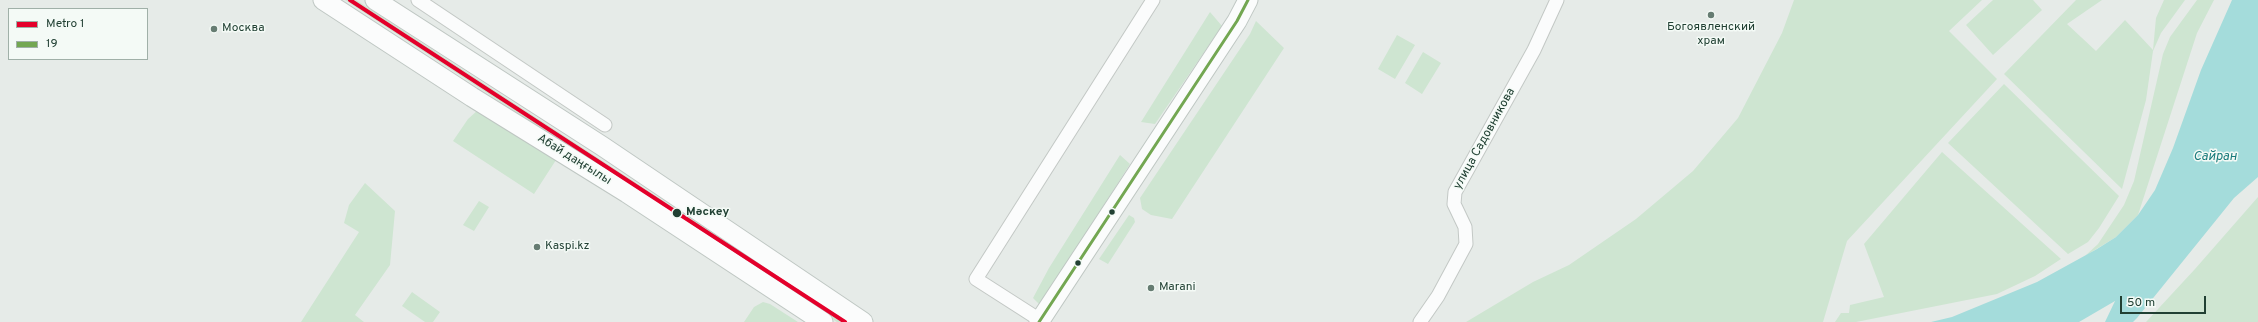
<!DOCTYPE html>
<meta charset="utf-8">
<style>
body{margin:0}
#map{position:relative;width:2258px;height:322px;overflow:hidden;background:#e6ebe8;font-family:Overpass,sans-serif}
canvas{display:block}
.legend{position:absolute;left:8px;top:8px;width:140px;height:52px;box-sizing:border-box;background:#f4faf6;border:1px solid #a0b0a8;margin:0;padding:5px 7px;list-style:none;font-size:12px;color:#214033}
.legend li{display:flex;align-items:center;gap:8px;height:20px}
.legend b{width:20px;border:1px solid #a0b0a8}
.scale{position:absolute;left:2120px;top:296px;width:86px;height:18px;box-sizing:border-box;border:2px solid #214033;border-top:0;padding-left:5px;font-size:12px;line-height:14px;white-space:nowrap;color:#214033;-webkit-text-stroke:3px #f4faf6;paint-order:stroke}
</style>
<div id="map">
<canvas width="2258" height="322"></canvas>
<ul class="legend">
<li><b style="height:5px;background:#e4002b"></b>Metro 1</li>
<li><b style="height:5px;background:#73a752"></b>19</li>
</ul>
<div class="scale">50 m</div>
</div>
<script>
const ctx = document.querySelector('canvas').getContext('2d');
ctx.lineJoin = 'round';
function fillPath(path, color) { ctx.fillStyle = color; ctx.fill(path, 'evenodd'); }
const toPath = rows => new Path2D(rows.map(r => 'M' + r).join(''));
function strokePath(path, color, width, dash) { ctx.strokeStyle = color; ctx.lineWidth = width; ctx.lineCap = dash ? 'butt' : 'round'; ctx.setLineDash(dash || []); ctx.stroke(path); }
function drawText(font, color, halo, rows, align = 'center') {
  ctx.font = font + ' Overpass,sans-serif'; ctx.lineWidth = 3; ctx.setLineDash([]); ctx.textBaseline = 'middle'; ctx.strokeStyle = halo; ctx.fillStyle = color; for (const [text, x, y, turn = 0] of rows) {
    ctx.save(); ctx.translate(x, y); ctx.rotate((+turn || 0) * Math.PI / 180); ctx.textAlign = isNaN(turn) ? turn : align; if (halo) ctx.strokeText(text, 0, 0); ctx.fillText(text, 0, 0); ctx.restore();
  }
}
fillPath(toPath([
 [345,0,356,0,849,322,837,322],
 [1794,0,1982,0,1949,31,1997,79,1847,241,1823,322,1466,322,1533,282,1569,265,1636,219,1693,171,1738,118,1782,33],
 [1993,0,2033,0,2042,10,1993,55,1966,25],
 [2076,0,2102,0,2067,24,2096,51,2125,20,2153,50,2156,18,2164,0,2185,0,2161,33,2153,51,2146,100,2122,189,2004,74],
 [2197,0,2214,0,2197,33,2138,215,2116,237,2085,256,2098,244,2124,205,2134,181,2163,54,2170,37],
 [1210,12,1222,26,1155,124,1141,122],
 [1256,21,1284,48,1172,219,1151,215,1142,209,1140,198,1250,34],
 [1397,35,1415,45,1395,79,1378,69],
 [1423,52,1441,63,1422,94,1405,83],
 [2004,84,2119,196,2099,228,2088,242,2068,254,1948,143],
 [478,110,485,111,556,160,534,194,453,141,468,119],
 [1942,152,2061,259,2035,276,1997,294,1856,322,1835,322,1841,313,1849,313,1850,305,1884,297,1864,244],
 [1120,155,1130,164,1070,259,1039,304,1033,298,1049,268],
 [365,183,395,211,390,265,355,315,364,322,301,322,359,232,344,223,349,205],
 [2258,197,2258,322,2146,322,2195,269],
 [479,201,489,207,474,231,463,225],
 [1129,215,1134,218,1135,222,1108,264,1099,259],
 [412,292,440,312,433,322,425,322,402,306],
 [763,302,770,304,798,322,744,322,754,307]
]), '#cee5d1');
fillPath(toPath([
 [2232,0,2258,0,2258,177,2234,198,2137,318,2133,322,2105,322,2115,301,2079,322,1931,322,1952,317,2037,282,2097,249,2116,237,2138,215,2155,190,2173,148,2201,70]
]), '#a4dcdb');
const street = toPath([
 [418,0,605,125],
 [1040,320,976,279,1153,0],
 [1420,322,1438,296,1466,244,1465,227,1454,204,1455,192,1534,50,1557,0]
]);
const secondary = toPath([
 [323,0,472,97,627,193,823,322],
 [375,0,602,146,863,322],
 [1039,322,1237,21,1248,0]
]);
strokePath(street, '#c3c8c5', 15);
strokePath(secondary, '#bfc7c3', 21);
strokePath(street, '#fbfcfc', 13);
strokePath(secondary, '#fbfcfc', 19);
strokePath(toPath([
 [1039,322,1237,21,1248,0]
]), '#73a752', 3);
strokePath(toPath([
 [350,0,845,322]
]), '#e4002b', 4);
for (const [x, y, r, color] of [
 [1711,15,4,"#667c72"],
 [214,29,4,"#667c72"],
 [1112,212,3.5,"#214033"],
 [677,213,5,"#214033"],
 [537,247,4,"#667c72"],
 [1078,263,3.5,"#214033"],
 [1151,288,4,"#667c72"]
]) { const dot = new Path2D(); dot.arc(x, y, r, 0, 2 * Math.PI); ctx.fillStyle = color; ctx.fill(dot); strokePath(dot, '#f4faf6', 1.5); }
drawText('12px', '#214033', '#f4faf6', [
 ["Богоявленский",1711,28,"center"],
 ["храм",1711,42,"center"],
 ["Москва",222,29],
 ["Kaspi.kz",545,247],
 ["Marani",1159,288]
], 'left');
drawText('12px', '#214033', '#f4faf6', [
 ["улица Садовникова",1485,139,-61],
 ["Абай даңғылы",574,160,32]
]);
drawText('bold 12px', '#214033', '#f4faf6', [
 ["Мәскеу",686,213]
], 'left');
drawText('italic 13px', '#177a7a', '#f4faf6', [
 ["Сайран",2215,157]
]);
</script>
